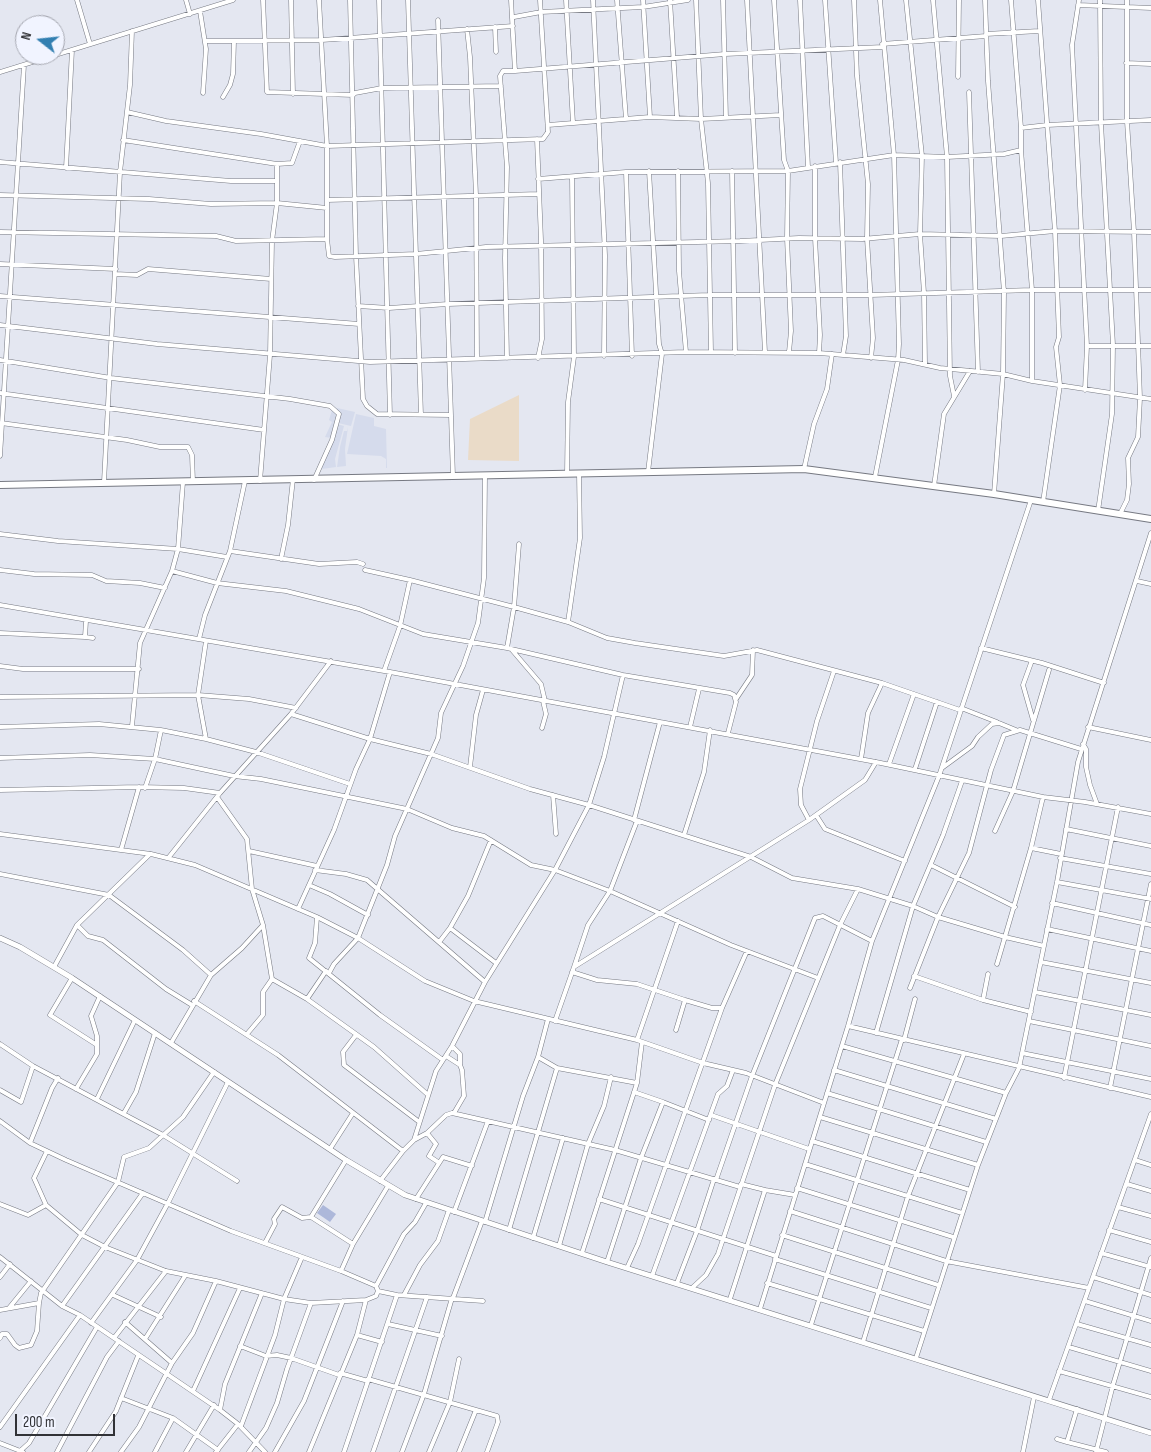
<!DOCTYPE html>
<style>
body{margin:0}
#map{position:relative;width:1151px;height:1452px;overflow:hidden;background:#e4e7f1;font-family:"Sofia Sans Condensed",sans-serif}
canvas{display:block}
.north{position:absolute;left:15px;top:15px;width:50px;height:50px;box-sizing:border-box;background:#f1f4ff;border:1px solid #a4a6af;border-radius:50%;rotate:286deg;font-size:14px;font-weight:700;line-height:20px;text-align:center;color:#313236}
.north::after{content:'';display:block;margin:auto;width:18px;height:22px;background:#327fb1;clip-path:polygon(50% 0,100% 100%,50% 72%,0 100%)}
.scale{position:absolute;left:15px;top:1414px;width:100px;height:22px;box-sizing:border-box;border:2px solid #313236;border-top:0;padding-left:6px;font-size:15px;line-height:18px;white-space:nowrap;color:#313236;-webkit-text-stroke:4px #f1f4ff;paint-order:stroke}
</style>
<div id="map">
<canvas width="1151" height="1452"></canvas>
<div class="north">N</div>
<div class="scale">200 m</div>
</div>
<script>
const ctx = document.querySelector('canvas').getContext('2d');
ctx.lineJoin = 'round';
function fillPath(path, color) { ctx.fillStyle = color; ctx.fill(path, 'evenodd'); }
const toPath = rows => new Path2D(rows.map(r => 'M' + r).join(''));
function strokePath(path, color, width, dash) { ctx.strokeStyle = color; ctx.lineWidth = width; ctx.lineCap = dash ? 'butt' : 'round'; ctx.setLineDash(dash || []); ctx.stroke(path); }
fillPath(toPath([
 [337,408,355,412,351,426,338,423,340,414,336,411],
 [332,410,337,415,331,438,325,437,332,422,329,420],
 [356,414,374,418,374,426,386,429,387,468,386,468,386,459,381,456,347,454],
 [337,424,344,426,335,459,336,467,322,469],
 [348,427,345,449,346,466,337,467,340,447,344,431,347,431]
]), '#d5dbec');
fillPath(toPath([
 [519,395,519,461,468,460,470,419]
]), '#eadbc8');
fillPath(toPath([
 [323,1205,336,1214,330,1222,317,1213]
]), '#adb8da');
const minor = toPath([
 [77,0,90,44],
 [186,0,190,14],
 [263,0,267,92,353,95,355,93,382,88,501,86],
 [291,0,293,94],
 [350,0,356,256,363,399,367,406,377,414,451,415],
 [379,0,390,415],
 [408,0,421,415],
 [566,0,573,123],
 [593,0,605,255,604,356],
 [617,0,626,119],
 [643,0,650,117],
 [670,0,677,117],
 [696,0,701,119,708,183,711,352],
 [723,0,726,118],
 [747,0,765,352],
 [774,0,784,160,788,171,787,238,791,331,789,352],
 [800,0,808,167],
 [825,0,836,163],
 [854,0,857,76,868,184,867,238,873,338,871,358],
 [906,0,922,156,920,234,924,293,925,364],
 [933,0,947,157,950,376,954,396],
 [985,0,988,81,1004,292,1003,374,994,494],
 [1011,0,1021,128],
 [1038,0,1055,231,1059,337,1056,347,1060,385,1043,502],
 [1079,0,1072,45,1087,346,1085,390],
 [1078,5,1151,8],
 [200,11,206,49,203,93],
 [514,17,541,12,643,7,688,0],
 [438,20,453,476],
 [495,27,496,52],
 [467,29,470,57,476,195,477,358],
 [986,34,1039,31],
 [205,41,322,40,513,26],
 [882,44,986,36],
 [1126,63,1151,64],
 [515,71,725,54,883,47],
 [0,72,233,0],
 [958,77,959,0],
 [969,92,978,372],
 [223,97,230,85,233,74,234,41],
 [127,112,166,121,261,134,327,146,543,139,548,132,540,0],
 [548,125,650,117,701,119,781,115],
 [537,139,541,240,542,339,538,358],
 [123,140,277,164,292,163,300,141],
 [1021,150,1032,290,1032,381],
 [0,162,231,181,276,181],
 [840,162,846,336,843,355],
 [815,166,815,238,820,335,819,353],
 [66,168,72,50],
 [678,171,679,271,686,352],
 [732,171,735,353],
 [626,172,632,356],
 [538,179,626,172,788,171,894,155,947,157,1004,154,1021,150,1021,128,1047,125,1151,120],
 [0,195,149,199,211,204,277,203,327,208],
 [327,200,539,194],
 [0,232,216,236,236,241,327,239,327,146,319,0],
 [327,239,329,256,335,257,416,254,486,247,740,241,799,238,862,239,920,234,1001,236,1055,231,1151,232],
 [0,264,116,269],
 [115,274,137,275,148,269,271,279],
 [0,296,359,324],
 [358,306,389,308,448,304,709,295,871,295,1032,290,1151,290],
 [0,325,157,344,370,362,686,352,819,353,904,360,940,368,1003,374,1032,381,1151,399],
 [1087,346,1151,346],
 [507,358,505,258,507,167,500,76,503,71,515,71,511,0],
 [0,360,111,378,290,399,330,406,339,414,332,440,314,480],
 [0,393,264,430],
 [1,423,127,440,160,447,188,447,192,455,193,482],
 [0,456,24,65],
 [804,469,814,424,827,389,832,354],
 [648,472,662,354,659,344,649,171],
 [567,474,568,402,574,357,572,177],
 [875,477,898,360,899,344,894,155,880,0],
 [260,481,270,355,272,241,277,203,277,164],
 [104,482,120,172,130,85,132,31],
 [934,486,944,414,970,371],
 [1098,511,1112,414,1113,345,1101,123,1100,0],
 [1120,514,1127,500,1129,484,1128,458,1138,437,1140,398,1134,232,1127,121,1127,0],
 [0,534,58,541,178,549,227,557],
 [519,544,514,607,568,622,607,638,635,643,724,656,757,650,882,683,960,710],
 [230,551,319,564,357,562,363,564],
 [281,559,288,525,293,479],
 [0,570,34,574,92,575,106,581,140,583,165,588],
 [365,570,410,580,514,607,507,648],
 [172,571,217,583,286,591,359,609,423,634,507,648,623,675,730,693,734,695,736,702,728,733],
 [1137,581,1151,584],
 [0,605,390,672],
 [568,622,580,538,579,473],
 [0,633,85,637,86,621],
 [85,637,93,638],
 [199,639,205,615,230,551,245,481],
 [206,641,198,695,206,739],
 [981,648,1042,663,1104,683],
 [512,650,541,684,545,701],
 [1031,663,1023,685,1033,720],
 [0,666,23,669,139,669],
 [384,671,400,626,410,580],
 [0,697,198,695,249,699,296,708],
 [736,699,752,675,753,650],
 [961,708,997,722],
 [291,714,370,739,390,672,876,762,1043,797,1085,802,1151,814],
 [132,726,140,643,172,571,178,549,183,482],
 [0,727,99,724,161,730,206,739,256,752,350,784],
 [690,727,699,689],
 [1088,727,1151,740],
 [542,728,546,714,543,701],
 [1083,744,1086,749,1086,767,1090,785,1097,804],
 [0,758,90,755,155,759,234,776,261,779,407,809,452,828,484,836,531,865,555,870,610,891,731,945,818,978],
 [861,759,868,713,882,683],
 [889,764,914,694],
 [470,767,476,715,483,690],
 [942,768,972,746,978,737,992,724,999,723,1016,730],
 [915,769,937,702],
 [145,788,155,759,161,730],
 [0,790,139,787,184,788,220,793],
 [553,795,556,834],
 [217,797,247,839,252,889,263,925,272,979,263,992,263,1015,247,1034],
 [816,815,825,829,905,861],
 [634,820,660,722],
 [809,820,801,805,800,789,817,721,834,671],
 [1066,829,1151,846],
 [995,831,1013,791,1049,670],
 [0,834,151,854,195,865,317,917,358,938,425,981,474,1001,637,1040,703,1063,746,1073,824,1103],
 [684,835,704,772,710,730],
 [1031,848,1061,854],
 [121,850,139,787],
 [249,851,317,866],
 [169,857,220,793,291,714,331,661],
 [1060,858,1151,874],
 [931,865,1015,907],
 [315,870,346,874,367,880,485,982],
 [0,874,109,895,183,950,211,975],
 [1057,882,1151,899],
 [309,885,330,894,368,915],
 [1052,903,1151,925],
 [298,909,334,830,356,769,370,739,431,754,530,789,589,805,751,857,792,878,858,889,913,906,938,917,1005,937,1044,946],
 [317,917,315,943,309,958,380,1015,443,1060],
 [77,925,88,936,103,940,166,989,192,1005],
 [450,928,468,896,491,840],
 [1047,929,1151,951],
 [440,941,450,928,496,963],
 [1041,962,1151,983],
 [997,964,1031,848,1043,797],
 [54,967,77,925,150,854],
 [574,967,588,925,610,891,637,821],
 [572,972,597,980,637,984,685,1000,676,1030],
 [329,973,334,964,358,938,387,865,395,836,438,738,441,713,463,666,478,623,484,578,485,476],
 [914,976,983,1000,1031,1012],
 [72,978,50,1015,97,1045],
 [272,979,307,999,374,1047,427,1094],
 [910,988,938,917,969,853,991,770,1004,735,1020,730,1081,749],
 [1035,992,1151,1015],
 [307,999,326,971],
 [685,1000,712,1008,722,1008],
 [983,1000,988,974],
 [194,1001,278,1055,403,1151,414,1140,427,1133,446,1115,452,1113,615,1150,740,1187],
 [555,1021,574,967,809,820,865,780,876,762],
 [1029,1021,1151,1046],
 [848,1026,1151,1097],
 [876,1033,913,906,943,835,962,781],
 [356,1035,343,1052,344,1065,418,1121],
 [637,1040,678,921],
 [904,1040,915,999],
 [171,1043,211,975,242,948,263,925],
 [0,1044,33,1066,163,1135,237,1181],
 [452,1046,460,1054,460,1065],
 [842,1046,1006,1093],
 [1022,1053,1151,1079],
 [446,1056,460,1065,462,1070,464,1096,454,1113],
 [538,1057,557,1068,637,1083],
 [834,1070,996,1119],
 [1064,1078,1118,807],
 [1110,1088,1151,884],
 [76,1089,97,1054,97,1036,91,1016,100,996],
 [0,1090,21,1102,33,1066],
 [634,1092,663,1102],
 [827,1093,986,1142],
 [97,1099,135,1020],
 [124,1113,136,1092,155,1033],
 [711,1115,809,1149],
 [820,1117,978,1165],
 [0,1121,30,1143,66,1160,231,1231,341,1271,376,1286,378,1291,397,1295,483,1301],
 [427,1133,436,1144,429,1156,438,1162],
 [414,1140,436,1071,452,1046,485,982,555,870,589,805,604,757,623,675],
 [812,1141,970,1190],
 [30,1143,52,1088,58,1078],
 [330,1149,353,1113],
 [47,1151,34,1178,46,1205,82,1235,105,1247,166,1271,216,1281,284,1299,311,1303,366,1300,376,1296,378,1291],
 [1135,1160,1151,1165],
 [805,1164,962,1213],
 [716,1180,752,1076,815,918,823,916,872,941],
 [380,1181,403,1151],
 [741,1184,765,1190,795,1195],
 [1127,1184,1151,1191],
 [797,1188,953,1237],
 [416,1199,443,1157,472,1166],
 [599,1199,776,1256],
 [0,1204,28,1215,46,1205],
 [1118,1207,1151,1216],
 [790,1211,946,1261,1089,1288],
 [454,1212,488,1121],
 [311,1217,346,1160],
 [485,1222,523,1096,538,1057,548,1019],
 [509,1230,557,1068],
 [1109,1230,1151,1242],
 [782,1235,938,1285],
 [533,1238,563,1138],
 [265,1243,275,1224,274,1219,282,1207,302,1218,311,1217,353,1244],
 [559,1246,588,1144,604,1106,611,1077],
 [582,1253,637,1083,642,1042],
 [1101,1253,1151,1267],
 [0,1257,62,1306,80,1315,220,1410,238,1424,265,1452],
 [775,1259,931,1308],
 [607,1262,641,1158,663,1102,709,1120],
 [627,1268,638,1244,722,1008,747,951],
 [341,1271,353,1244,388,1186],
 [652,1276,718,1094,727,1086,733,1070],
 [0,1277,10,1264],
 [1093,1277,1151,1295],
 [677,1283,697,1231,714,1179],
 [767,1283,924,1331],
 [376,1286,404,1234,415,1222,426,1203],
 [692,1288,706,1275,718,1254,775,1085,840,925,858,889],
 [113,1295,161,1317],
 [404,1295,420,1265,438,1241,449,1210],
 [453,1298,482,1221],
 [730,1299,765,1190],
 [1085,1301,1151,1321],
 [62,1306,143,1193],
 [9,1308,31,1281],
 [760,1309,848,1026,872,941,939,776,1031,500],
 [0,1310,39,1303,41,1293,118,1182,124,1157,149,1148,183,1117,214,1072],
 [125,1322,172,1363],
 [91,1323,137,1260,168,1203,228,1082],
 [388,1324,442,1336],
 [1077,1324,1151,1345],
 [811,1325,902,1039],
 [357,1335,382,1342],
 [0,1338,2,1334,7,1334,15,1345,19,1348,31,1345,37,1331,39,1303],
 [114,1338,166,1271],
 [145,1339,185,1276],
 [863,1342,908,1196,964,1054],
 [240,1346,266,1356,277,1355,291,1358,339,1375],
 [1069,1347,1151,1371],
 [916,1358,978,1165,1006,1093,1019,1068,1057,882,1078,762,1151,533],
 [1059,1371,1151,1397],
 [340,1373,368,1381],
 [368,1379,497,1416,498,1422,487,1452],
 [193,1391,240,1288],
 [121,1398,173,1418,218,1450],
 [1049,1400,1151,1114],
 [1077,1409,1067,1442,1106,1452],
 [220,1410,225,1384,262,1293],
 [241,1426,275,1335,284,1299,302,1257],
 [0,1427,80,1315],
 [1057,1439,1067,1442],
 [0,1443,23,1452],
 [19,1452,29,1443,97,1327],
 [57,1452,107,1357,119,1341],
 [89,1452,116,1411,138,1356],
 [121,1452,139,1427,172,1363,193,1333,216,1281],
 [155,1452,173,1418],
 [186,1452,214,1405],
 [216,1452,238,1424],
 [249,1452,266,1428,277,1403,287,1369,311,1303],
 [275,1452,304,1401,343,1301],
 [309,1452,357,1335,366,1300],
 [344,1452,397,1295],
 [373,1452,427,1297],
 [402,1452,424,1394,452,1298],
 [429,1452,450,1402,459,1359],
 [459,1452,476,1410],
 [1023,1452,1034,1397],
 [1096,1452,1113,1385,1151,1258]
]);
const tertiary = toPath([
 [0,938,20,947,72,978,346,1160,405,1195,607,1262,1151,1433]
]);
const primary = toPath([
 [0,485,804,469,994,494,1151,519]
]);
strokePath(minor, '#767982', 5);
strokePath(tertiary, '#767982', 6);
strokePath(primary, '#767982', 8);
strokePath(minor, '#fff', 4);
strokePath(tertiary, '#fff', 5);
strokePath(primary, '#fff', 6);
</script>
